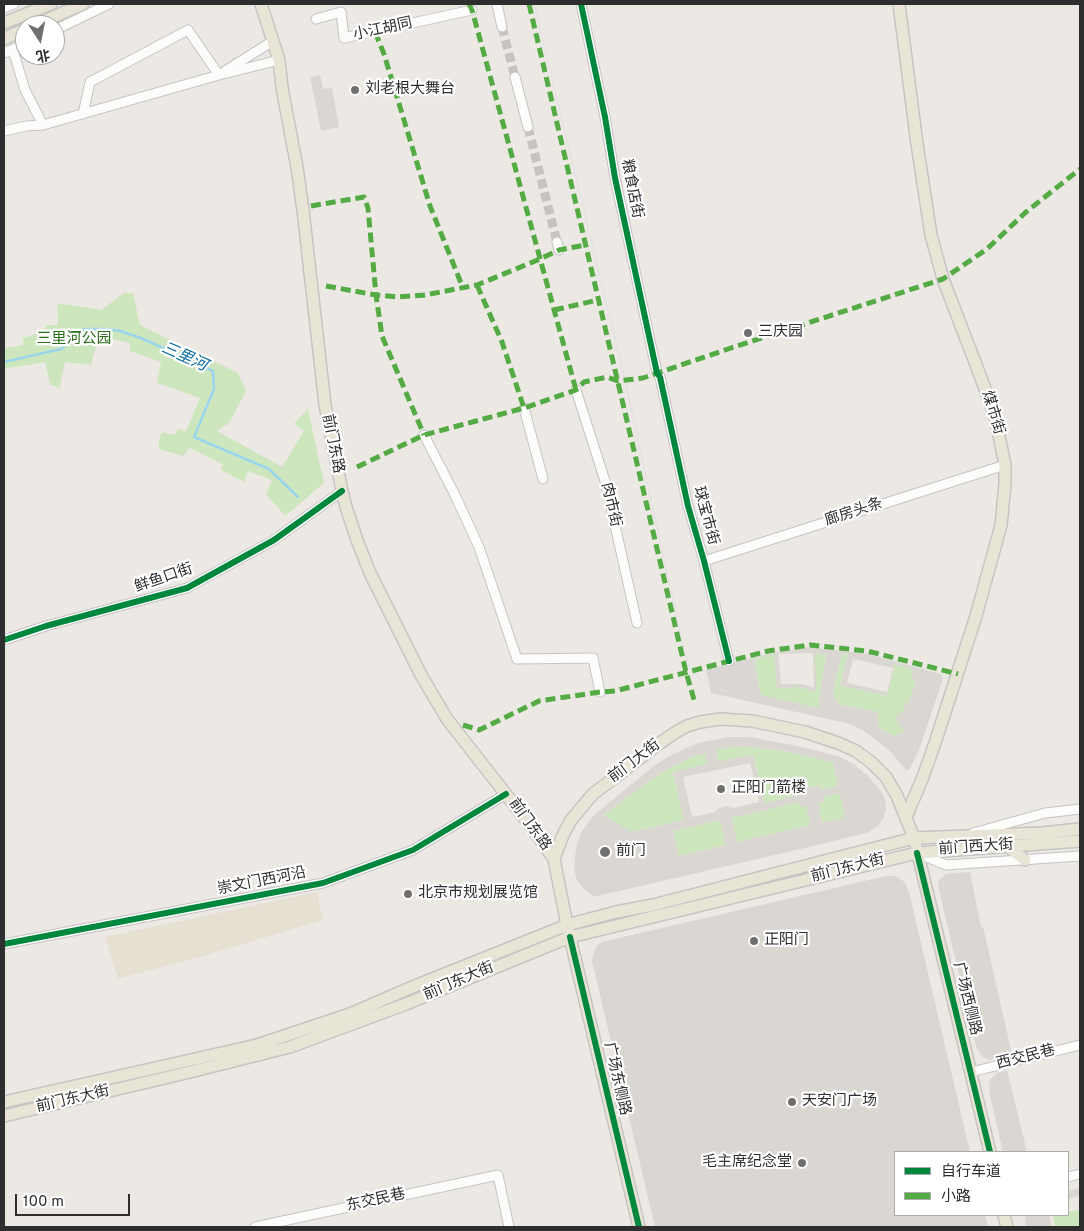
<!DOCTYPE html>
<meta charset="utf-8">
<style>
body{margin:0}
#map{position:relative;width:1084px;height:1231px;overflow:hidden;background:#ece8e4;font-family:Overpass,"Noto Sans SC",sans-serif}
canvas{display:block}
.frame{position:absolute;inset:0;border:5px solid #2e2e2e;pointer-events:none}
.legend{position:absolute;left:894px;top:1151px;width:175px;height:65px;box-sizing:border-box;background:#fff;border:1px solid #ababab;margin:0;padding:6px 9px;list-style:none;font-size:15px;color:#2e2e2e}
.legend li{display:flex;align-items:center;gap:10px;height:25px}
.legend b{width:25px;border:1px solid #ababab}
.north{position:absolute;left:15px;top:15px;width:50px;height:50px;box-sizing:border-box;background:#fff;border:1px solid #ababab;border-radius:50%;rotate:169deg;font-size:14px;font-weight:700;line-height:20px;text-align:center;color:#2e2e2e}
.north::after{content:'';display:block;margin:auto;width:18px;height:22px;background:#706f6e;clip-path:polygon(50% 0,100% 100%,50% 72%,0 100%)}
.scale{position:absolute;left:15px;top:1194px;width:115px;height:22px;box-sizing:border-box;border:2px solid #2e2e2e;border-top:0;padding-left:6px;font-size:15px;line-height:18px;white-space:nowrap;color:#2e2e2e;-webkit-text-stroke:4px #fff;paint-order:stroke}
</style>
<div id="map">
<canvas width="1084" height="1231"></canvas>
<div class="frame"></div>
<ul class="legend">
<li><b style="height:6px;background:#00873e"></b>自行车道</li>
<li><b style="height:6px;background:#54ab44"></b>小路</li>
</ul>
<div class="north">北</div>
<div class="scale">100 m</div>
</div>
<script>
const ctx = document.querySelector('canvas').getContext('2d');
ctx.lineJoin = 'round';
function fillPath(path, color) { ctx.fillStyle = color; ctx.fill(path, 'evenodd'); }
const toPath = rows => new Path2D(rows.map(r => 'M' + r).join(''));
function strokePath(path, color, width, dash) { ctx.strokeStyle = color; ctx.lineWidth = width; ctx.lineCap = dash ? 'butt' : 'round'; ctx.setLineDash(dash || []); ctx.stroke(path); }
function drawText(font, color, halo, rows, align = 'center') {
  ctx.font = font + ' Overpass,"Noto Sans SC",sans-serif'; ctx.lineWidth = 4.5; ctx.setLineDash([]); ctx.textBaseline = 'middle'; ctx.strokeStyle = halo; ctx.fillStyle = color; for (const [text, x, y, turn = 0] of rows) {
    ctx.save(); ctx.translate(x, y); ctx.rotate((+turn || 0) * Math.PI / 180); ctx.textAlign = isNaN(turn) ? turn : align; if (halo) ctx.strokeText(text, 0, 0); ctx.fillText(text, 0, 0); ctx.restore();
  }
}
fillPath(toPath([
 [317,892,323,920,207,955,118,979,105,937]
]), '#e6e0d3');
fillPath(toPath([
 [124,293,133,293,140,325,238,373,246,391,229,423,217,431,282,467,304,431,294,424,308,409,324,483,285,516,266,494,272,480,248,471,244,482,221,470,222,464,190,448,183,456,159,449,159,440,162,432,175,435,178,429,186,431,200,398,157,383,161,362,130,351,130,343,99,336,91,365,65,362,60,388,50,385,45,362,4,369,4,348,23,345,23,338,44,331,46,325,58,325,57,304,71,305,101,310],
 [815,653,826,655,818,708,761,696,754,659,774,654,778,688,800,687,815,692],
 [842,653,848,654,840,685,887,696,895,664,914,670,911,679,916,681,909,703,904,731,895,736,879,728,877,712,838,704,833,698,835,683],
 [741,746,783,751,833,762,838,786,821,790,820,785,797,790,798,795,764,803,753,755,718,762,716,750],
 [705,752,707,764,673,773,684,820,631,832,603,815,659,774,692,757],
 [840,793,845,817,822,823,818,803,824,801,823,797],
 [799,802,806,806,811,825,737,842,732,818],
 [720,820,726,845,679,856,673,831],
 [1080,1209,1080,1227,1055,1227,1053,1216,1068,1215,1068,1212]
]), '#cee6be');
fillPath(toPath([
 [320,75,323,89,332,88,339,127,321,131,310,77],
 [809,647,868,654,941,674,943,679,919,750,910,769,906,770,903,767,892,753,870,735,861,729,846,723,711,693,706,670,768,654],
 [813,653,814,687,801,684,781,684,778,654],
 [815,653,826,655,818,708,761,695,754,659,774,654,777,688,800,687,816,692],
 [842,653,848,654,840,685,887,696,895,664,914,670,911,679,916,681,909,703,906,702,902,713,899,713,896,720,904,731,895,736,879,728,878,712,838,704,838,699,833,698,835,683],
 [853,659,893,668,887,692,847,683],
 [728,737,749,737,798,746,838,756,855,765,868,776,880,790,885,799,886,810,883,819,878,826,867,833,809,847,598,896,593,896,585,890,577,880,574,869,575,857,577,844,582,831,593,816,655,765,671,755,698,743],
 [741,746,783,751,833,762,838,786,821,790,820,785,797,790,798,795,764,803,753,755,718,762,716,750],
 [705,753,707,764,673,772,684,820,632,832,603,815,659,774,692,757],
 [750,763,759,802,733,808,727,806,719,808,715,812,692,817,683,777],
 [840,793,845,817,822,823,818,803,824,802,823,797],
 [799,802,800,807,806,806,811,825,737,842,732,818],
 [720,820,726,845,679,856,673,831],
 [970,872,981,927,983,927,1012,1054,989,1060,986,1059,981,1055,976,1046,938,886,939,880,946,874],
 [886,876,894,876,901,879,905,883,909,892,970,1152,895,1152,895,1215,985,1215,988,1227,655,1227,592,961,594,953,596,947,601,942,606,941],
 [1007,1070,1027,1152,1003,1152,990,1096,989,1084,991,1079,997,1073],
 [1080,1188,1080,1196,1068,1199,1068,1191],
 [1025,1215,1049,1215,1052,1227,1026,1227]
]), '#dad6d2');
strokePath(toPath([
 [4,362,61,349,85,329,106,329,120,331,141,338,213,371,214,389,194,437,269,469,298,497]
]), '#99d6ec', 2.5);
strokePath(toPath([
 [502,27,515,77],
 [528,127,557,242]
]), '#c6c3c0', 9, [9, 4.5]);
const minor = toPath([
 [497,4,502,27],
 [581,4,605,117,615,178,657,373,660,377,688,506,704,561,729,661],
 [4,8,14,4],
 [316,19,341,12,344,38,472,10],
 [55,30,109,4],
 [13,50,25,90,43,125],
 [4,53,25,44],
 [225,71,273,41],
 [515,77,528,127],
 [83,114,90,82,188,30,219,75],
 [4,131,26,126,43,125,219,75,279,60],
 [557,242,559,250],
 [576,390,605,481,637,623],
 [524,408,543,479],
 [424,435,454,493,479,547,517,659,593,658,600,692],
 [704,561,1005,465],
 [4,640,46,626,187,588,274,540,342,491],
 [973,833,1045,813,1080,809],
 [919,854,946,865,1080,856],
 [4,944,323,883,413,850,506,794],
 [971,1072,1080,1045],
 [1068,1177,1080,1174],
 [255,1227,498,1175,509,1227]
]);
const major = toPath([
 [261,4,279,60,282,88,297,167,303,210,325,405,342,491,346,507,357,540,370,573,421,675,447,719,530,825,554,859,567,925,639,1227],
 [899,4,917,144,931,235,943,279,978,370,995,416,1005,465,1005,484,1001,525,976,616,936,740,923,777,906,817],
 [4,23,51,4],
 [35,25,83,4],
 [4,39,25,29],
 [1007,846,1025,860],
 [554,859,563,835,571,820,593,794,660,743,676,732,687,726,700,722,721,719,752,721,805,732,838,743,856,751,872,763,886,777,897,796,914,838,990,1152],
 [4,1102,257,1045,350,1014,417,985,567,925,616,912,653,905,914,838,1042,833,1080,829],
 [4,1116,190,1072,290,1047,406,1004,570,937,917,853,1080,841],
 [1004,1215,1007,1227]
]);
strokePath(minor, '#c5c4c5', 11);
strokePath(major, '#c6c5c4', 14);
strokePath(minor, '#fcfcfb', 9);
strokePath(major, '#e8e4d6', 11);
strokePath(toPath([
 [534,4,625,380,684,651,689,665,697,676,708,683,726,692]
]), '#dfdfe1', 1);
strokePath(toPath([
 [469,4,472,10,576,390],
 [529,4,686,672,695,703],
 [375,32,384,54,430,206,463,288],
 [311,206,364,197,368,208,376,295,382,336,424,435],
 [477,285,502,342,524,408],
 [326,286,376,295,398,297,425,295,477,285,540,259,559,250,585,245],
 [554,310,598,300],
 [357,467,424,435,524,408,576,390,584,382,607,377,618,381,643,378,731,348,943,279,987,249,1026,212,1080,169],
 [463,725,479,730,539,701,600,692,615,691,768,651,810,645,867,651,958,674]
]), '#54ab44', 5, [10, 5]);
strokePath(toPath([
 [581,4,605,117,615,178,657,373,660,377,688,506,704,561,729,661],
 [4,640,46,626,187,588,274,540,342,491],
 [917,853,990,1152],
 [570,937,639,1227],
 [4,944,323,883,413,850,506,794]
]), '#00873e', 6);
for (const [x, y, r, color] of [
 [355,90,5,"#706f6e"],
 [748,333,5,"#706f6e"],
 [721,789,5,"#706f6e"],
 [605,852,6,"#706f6e"],
 [408,894,5,"#706f6e"],
 [754,941,5,"#706f6e"],
 [792,1102,5,"#706f6e"],
 [802,1163,5,"#706f6e"]
]) { const dot = new Path2D(); dot.arc(x, y, r, 0, 2 * Math.PI); ctx.fillStyle = color; ctx.fill(dot); strokePath(dot, '#fff', 2); }
drawText('15px', '#2e2e2e', '#fff', [
 ["小江胡同",383,30,-12],
 ["粮食店街",631,189,79],
 ["煤市街",992,413,73],
 ["前门东路",332,444,79],
 ["肉市街",610,505,77],
 ["廊房头条",854,513,-18],
 ["球宝市街",705,516,75],
 ["鲜鱼口街",164,579,-19],
 ["前门大街",635,762,-37],
 ["前门东路",529,825,54],
 ["前门西大街",976,848,-4],
 ["前门东大街",848,869,-14],
 ["崇文门西河沿",262,882,-11],
 ["前门东大街",459,982,-23],
 ["广场西侧路",966,999,76],
 ["西交民巷",1026,1058,-14],
 ["广场东侧路",616,1079,77],
 ["前门东大街",73,1100,-13],
 ["东交民巷",376,1201,-12]
]);
drawText('15px', '#2e2e2e', '#fff', [
 ["刘老根大舞台",365,90],
 ["三庆园",758,333],
 ["正阳门箭楼",731,789],
 ["前门",616,852],
 ["北京市规划展览馆",418,894],
 ["正阳门",764,941],
 ["天安门广场",802,1102],
 ["毛主席纪念堂",792,1163,"right"]
], 'left');
drawText('15px', '#2c6e1b', '#fff', [
 ["三里河公园",74,340]
]);
drawText('italic 16px', '#0d6fa3', '#fff', [
 ["三里河",184,358,24]
]);
</script>
